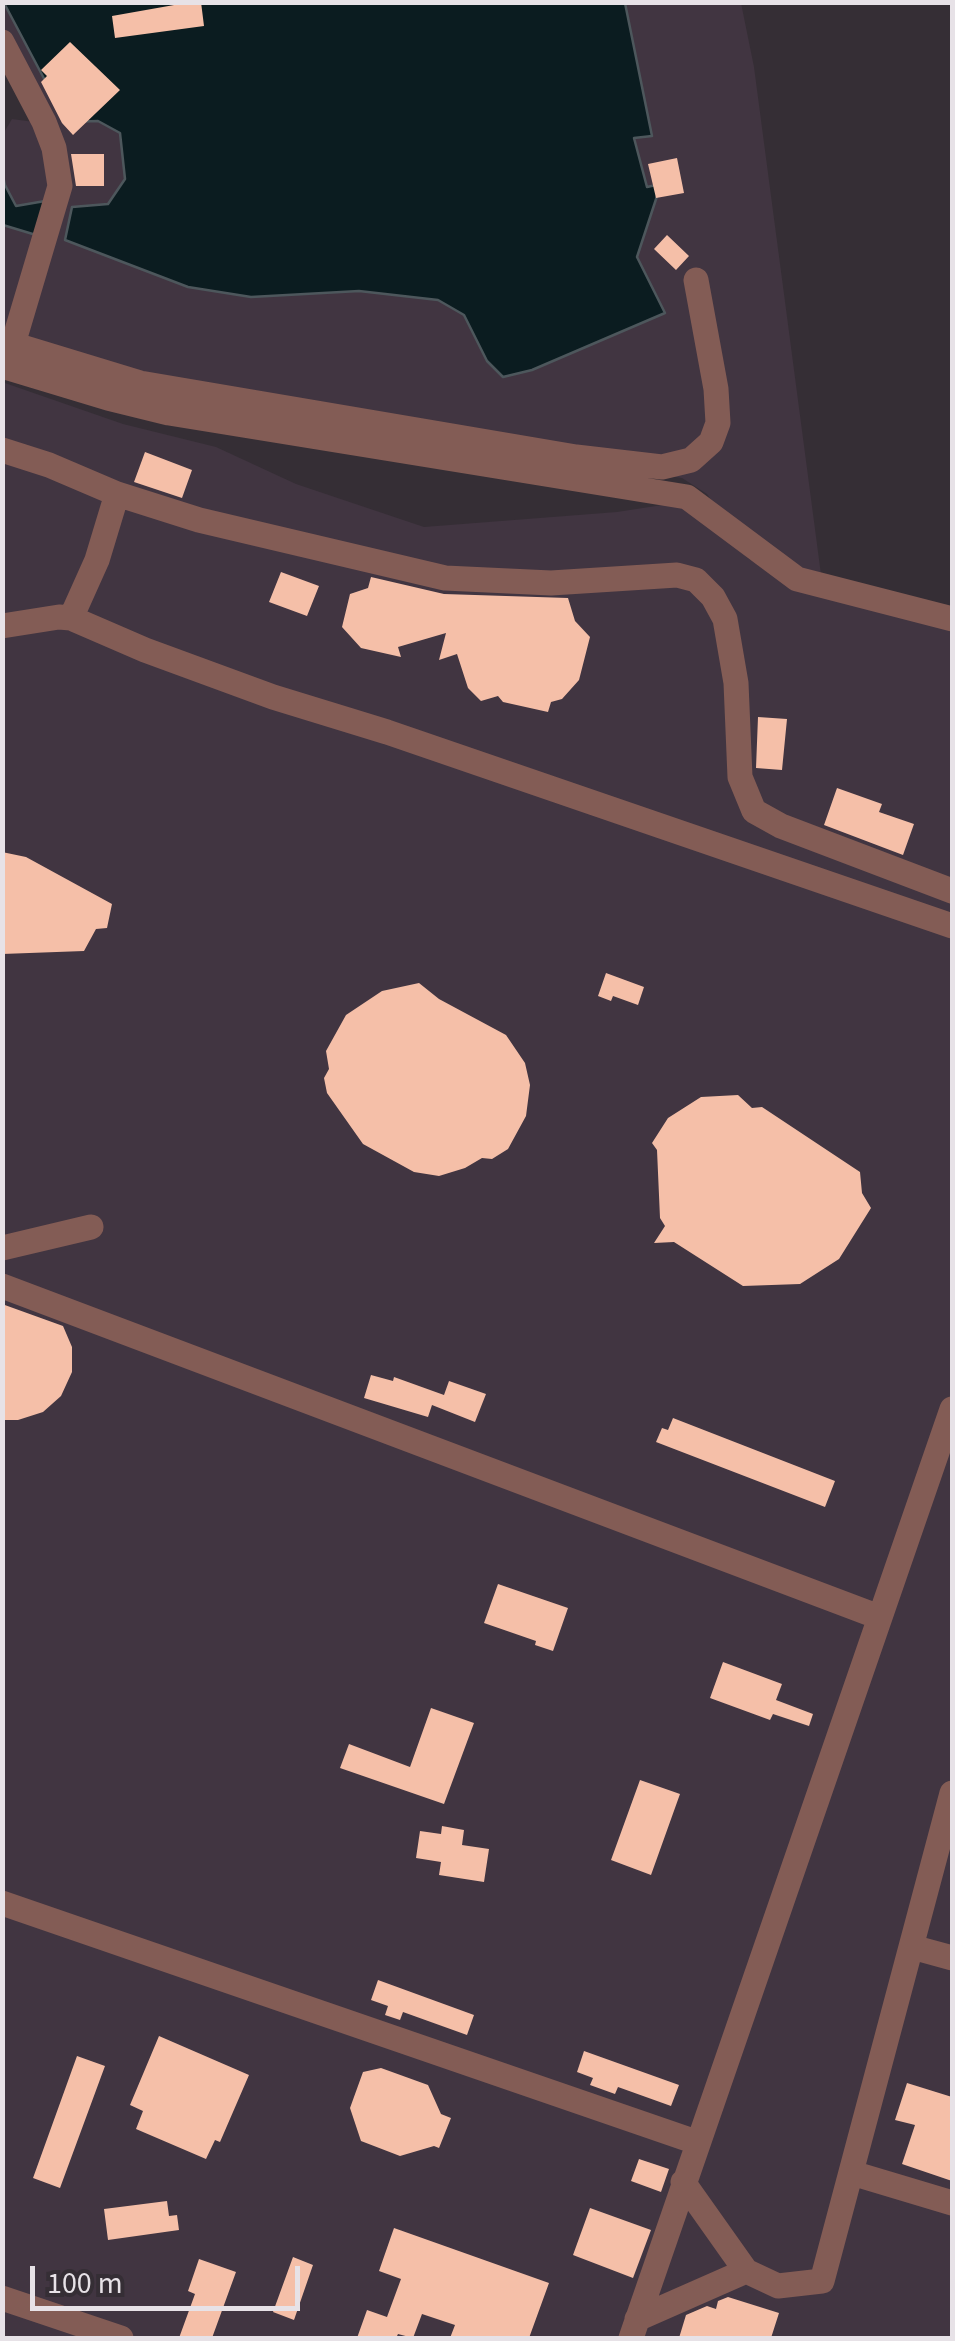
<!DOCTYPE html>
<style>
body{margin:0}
#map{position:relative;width:955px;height:2341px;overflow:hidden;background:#352e35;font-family:"Source Sans 3",sans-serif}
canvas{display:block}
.frame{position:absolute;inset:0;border:5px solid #e7e2e7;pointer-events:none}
.scale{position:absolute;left:30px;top:2266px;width:270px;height:45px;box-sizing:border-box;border:5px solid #e7e2e7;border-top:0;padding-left:12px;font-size:30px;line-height:35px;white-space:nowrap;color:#e7e2e7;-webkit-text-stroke:8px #352e35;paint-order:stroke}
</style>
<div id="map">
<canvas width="955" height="2341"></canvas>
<div class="frame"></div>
<div class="scale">100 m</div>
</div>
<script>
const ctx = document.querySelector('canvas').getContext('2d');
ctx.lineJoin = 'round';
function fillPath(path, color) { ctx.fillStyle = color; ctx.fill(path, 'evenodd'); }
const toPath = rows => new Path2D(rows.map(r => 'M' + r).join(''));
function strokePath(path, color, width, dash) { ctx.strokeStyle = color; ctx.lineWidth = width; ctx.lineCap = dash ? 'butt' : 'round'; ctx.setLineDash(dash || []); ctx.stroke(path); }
fillPath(toPath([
 [3,2,66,122,98,121,120,133,125,179,108,205,188,287,250,297,359,291,438,300,464,315,487,360,637,257,659,185,647,187,633,137,652,135,625,3,741,3,754,67,822,582,723,517,707,494,682,478,439,441,3,348,2,225,36,235,44,201,16,206,5,185,3,134,12,119,34,122,3,62],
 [2,382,123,424,216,447,296,484,424,527,617,512,669,504,689,508,749,559,792,582,952,625,952,2338,3,2338]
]), '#413541');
const water = toPath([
 [4,3,625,3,652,136,634,138,647,187,661,184,637,257,665,313,532,370,503,377,487,361,464,315,438,300,359,291,251,297,188,287,65,240,72,207,108,204,125,179,120,133,98,121,67,122,4,3],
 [2,171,5,185,16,206,45,201,36,235,3,225,2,171]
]);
fillPath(water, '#0b1c20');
strokePath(water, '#4d575c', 2.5);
fillPath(toPath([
 [191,2,201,2,204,26,115,38,112,16],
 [70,42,120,90,73,135,62,123,41,82,47,76,41,70],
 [71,154,104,154,104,186,76,186],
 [677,158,684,193,656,198,648,164],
 [667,235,689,256,676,270,654,249],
 [145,452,192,470,182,498,134,482],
 [281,572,319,586,307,616,269,602],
 [371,577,444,594,568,598,575,621,590,637,579,680,562,699,551,702,548,712,503,702,498,696,481,701,468,688,457,654,439,660,446,633,398,647,401,657,361,648,342,627,350,594,368,588],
 [758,717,787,719,782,770,756,768],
 [837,788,882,804,879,812,914,824,903,855,824,825],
 [2,852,26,857,112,904,107,928,96,929,84,951,2,954],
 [606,973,644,987,638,1005,613,996,611,1001,598,996],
 [419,983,439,999,506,1035,525,1063,530,1085,526,1116,508,1149,492,1159,482,1158,465,1168,439,1176,414,1172,363,1144,327,1093,324,1078,329,1069,326,1051,346,1015,382,991],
 [738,1095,752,1108,762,1107,860,1172,862,1193,871,1208,839,1259,800,1284,743,1286,674,1242,654,1243,665,1226,660,1218,657,1150,652,1143,668,1118,701,1097],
 [2,1304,63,1326,72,1347,72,1372,61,1396,43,1412,18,1420,2,1420],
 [371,1375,393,1381,394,1377,444,1395,449,1381,486,1394,475,1422,432,1405,428,1417,364,1398],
 [673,1418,835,1481,825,1507,656,1442,662,1428,668,1430],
 [498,1584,568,1608,553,1651,535,1645,536,1641,484,1623],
 [723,1662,782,1684,776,1700,813,1714,809,1726,773,1714,770,1720,710,1698],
 [431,1708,474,1723,444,1804,340,1768,349,1744,410,1767],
 [640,1780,680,1794,651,1875,611,1860],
 [442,1826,464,1830,462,1845,489,1849,484,1882,439,1875,441,1862,416,1858,420,1831,441,1834],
 [378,1980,474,2015,467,2035,403,2012,400,2020,385,2015,388,2006,371,2000],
 [159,2036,249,2075,220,2142,215,2140,206,2159,136,2129,143,2111,130,2105],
 [584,2051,679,2085,671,2106,618,2087,615,2094,590,2085,593,2078,577,2072],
 [77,2056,105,2066,60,2188,33,2178],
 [381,2068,428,2085,441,2114,451,2118,439,2148,434,2146,400,2156,361,2141,350,2108,363,2072],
 [907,2083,952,2097,952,2181,902,2164,915,2125,895,2120],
 [639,2159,669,2169,661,2192,631,2181],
 [167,2201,169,2216,177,2215,179,2230,108,2240,104,2209],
 [590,2208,651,2230,633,2278,573,2255],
 [394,2228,549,2283,529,2338,450,2338,455,2325,422,2314,413,2338,398,2334,396,2338,357,2338,367,2310,387,2317,401,2279,379,2271],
 [293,2257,313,2265,294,2320,273,2312],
 [199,2259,236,2272,212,2338,179,2338,195,2294,188,2291],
 [728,2297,779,2313,771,2338,679,2338,686,2315,707,2306,716,2309,718,2301]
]), '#f5bfa8');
strokePath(toPath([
 [2,42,44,122,54,148,60,186,13,344],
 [2,341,140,383,576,457,662,467,691,460,711,442,718,423,716,389,696,280],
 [2,366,108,398,169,413,687,497,797,579,952,619],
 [2,450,49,465,117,494,199,520,445,578,551,583,677,575,696,580,713,597,725,619,736,683,740,777,754,811,781,826,952,891],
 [71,618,145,650,273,697,387,732,952,926],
 [2,626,59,617,71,618,97,560,117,494],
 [2,1248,91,1227],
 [2,1286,879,1617],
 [2,1903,696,2142],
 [912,1947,952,1958],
 [852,2173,952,2203],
 [746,2271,778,2286,822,2281,952,1793],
 [2,2298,121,2338],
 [637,2319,746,2271,683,2182],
 [631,2338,952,1409]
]), '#835c55', 25);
</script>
